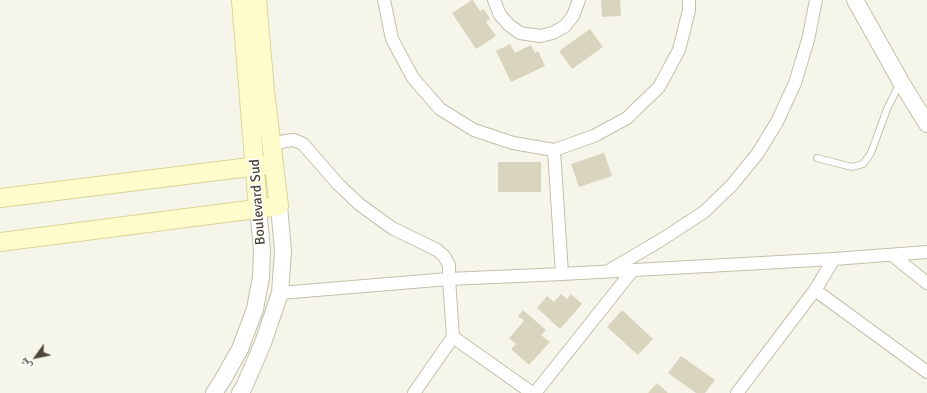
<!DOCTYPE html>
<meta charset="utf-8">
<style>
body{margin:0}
#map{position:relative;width:927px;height:393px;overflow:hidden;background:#f6f5ea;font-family:Signika,"Noto Naskh Arabic",sans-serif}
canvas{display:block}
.north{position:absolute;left:16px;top:337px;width:40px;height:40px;-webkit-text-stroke:3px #fff;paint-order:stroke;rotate:237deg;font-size:11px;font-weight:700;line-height:16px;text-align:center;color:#4c4737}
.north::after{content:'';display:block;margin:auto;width:14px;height:18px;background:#4c4737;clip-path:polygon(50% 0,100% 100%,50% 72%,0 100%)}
</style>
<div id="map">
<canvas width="927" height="393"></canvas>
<div class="north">ش</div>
</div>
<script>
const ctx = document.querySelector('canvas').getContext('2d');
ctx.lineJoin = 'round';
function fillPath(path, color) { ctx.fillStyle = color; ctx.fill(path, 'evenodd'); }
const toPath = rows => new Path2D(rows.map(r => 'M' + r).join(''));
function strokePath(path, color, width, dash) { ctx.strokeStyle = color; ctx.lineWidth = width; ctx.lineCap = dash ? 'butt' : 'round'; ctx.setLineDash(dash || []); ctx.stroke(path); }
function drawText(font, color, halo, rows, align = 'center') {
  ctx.font = font + ' Signika,sans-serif'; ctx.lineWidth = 3; ctx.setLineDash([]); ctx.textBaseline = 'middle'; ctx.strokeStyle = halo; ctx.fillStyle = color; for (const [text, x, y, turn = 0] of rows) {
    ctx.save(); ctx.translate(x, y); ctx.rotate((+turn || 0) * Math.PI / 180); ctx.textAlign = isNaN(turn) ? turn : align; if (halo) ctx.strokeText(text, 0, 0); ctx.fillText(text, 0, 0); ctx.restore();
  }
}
fillPath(toPath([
 [472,0,473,0,480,11,484,9,490,19,486,22,496,36,476,49,452,13],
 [601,0,620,0,621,16,602,17],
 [590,29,603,47,572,69,559,51],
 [510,44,515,53,531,45,535,53,538,51,545,66,511,82,496,51],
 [604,153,612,176,579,187,571,164],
 [498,162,541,162,541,192,498,192],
 [561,294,567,299,571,294,582,304,560,329,537,308,547,296,554,302],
 [523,310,546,330,541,335,550,342,529,365,511,349,516,344,509,338,524,321,518,316],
 [622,310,653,339,638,355,607,327],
 [681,356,715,380,705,393,696,393,668,373],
 [657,383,668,393,648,393]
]), '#d9d4be');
const service = toPath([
 [817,158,852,167,863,164,871,153,887,109,900,83]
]);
const minor = toPath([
 [384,0,392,39,413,78,440,109,474,130,513,143,554,150,594,136,627,118,659,87,679,50,689,10,689,0],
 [494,0,500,15,509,25,520,33,540,36,553,33,565,26,573,16,579,0],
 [271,145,285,141,294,140,303,144,338,184,359,204,392,228,437,250,444,256,449,265,449,279,453,337,414,393],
 [554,150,562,274],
 [892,255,927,283],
 [610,270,661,240,704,212,732,185,758,153,777,122,795,83,808,40,816,0],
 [815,290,927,372],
 [280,293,449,279,562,274,834,259,927,252],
 [453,337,532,393],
 [535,393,633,270],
 [737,393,815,290,834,259]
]);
const tertiary = toPath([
 [855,0,901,82,927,124],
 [214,393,222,381,240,349,255,309,261,277,262,250,258,208],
 [240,393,244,387,263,343,280,293,283,251,279,206]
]);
const secondary = toPath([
 [241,0,258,208],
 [0,198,274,164],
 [0,242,279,206,265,91,257,0]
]);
strokePath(service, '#c3c0ab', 8);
strokePath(minor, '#c3c0ab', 14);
strokePath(tertiary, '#c3c0ab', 18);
strokePath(secondary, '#dbd696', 20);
strokePath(service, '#fff', 6);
strokePath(minor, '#fff', 12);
strokePath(tertiary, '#fff', 16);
strokePath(secondary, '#fffccb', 18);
drawText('14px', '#4c4737', '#fff', [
 ["Boulevard Sud",258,202,-94]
]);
</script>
